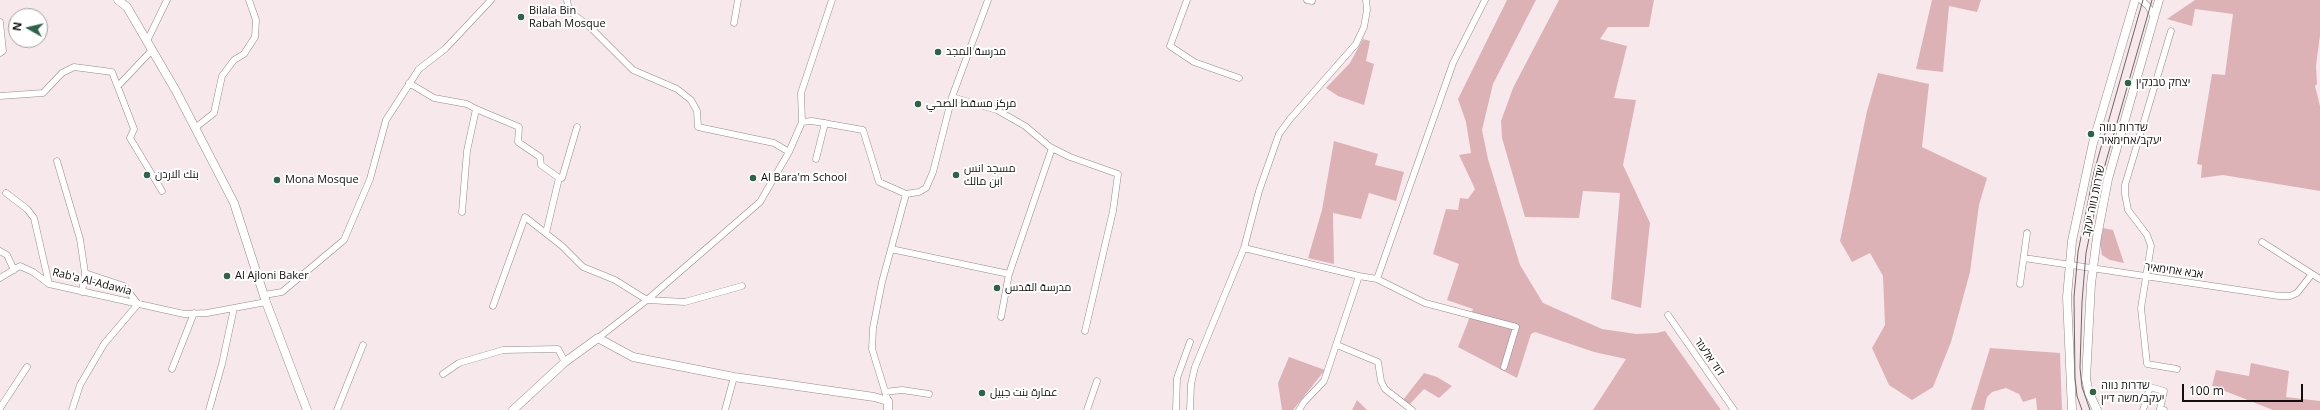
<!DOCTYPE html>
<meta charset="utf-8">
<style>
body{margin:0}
#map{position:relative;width:2320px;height:410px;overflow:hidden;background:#f7e9eb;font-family:"Open Sans",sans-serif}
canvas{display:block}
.north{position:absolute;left:8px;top:8px;width:40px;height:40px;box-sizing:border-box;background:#fff;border:1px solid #a09f9f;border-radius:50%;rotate:278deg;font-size:11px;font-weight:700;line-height:16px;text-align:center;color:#120e0e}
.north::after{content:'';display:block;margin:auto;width:14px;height:18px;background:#2d6349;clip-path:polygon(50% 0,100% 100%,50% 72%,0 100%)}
.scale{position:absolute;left:2182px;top:384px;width:121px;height:18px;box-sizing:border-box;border:2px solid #120e0e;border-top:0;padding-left:5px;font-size:12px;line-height:14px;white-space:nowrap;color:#120e0e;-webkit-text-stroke:3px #fff;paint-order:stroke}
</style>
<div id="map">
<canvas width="2320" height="410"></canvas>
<div class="north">N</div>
<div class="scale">100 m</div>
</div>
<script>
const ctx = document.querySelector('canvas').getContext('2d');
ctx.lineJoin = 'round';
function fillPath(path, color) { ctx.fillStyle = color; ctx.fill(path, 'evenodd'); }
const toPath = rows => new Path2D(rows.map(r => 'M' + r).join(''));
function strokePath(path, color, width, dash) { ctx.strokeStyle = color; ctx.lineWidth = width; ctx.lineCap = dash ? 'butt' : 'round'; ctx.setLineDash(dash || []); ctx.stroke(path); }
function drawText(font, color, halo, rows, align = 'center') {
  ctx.font = font + ' "Open Sans",Cairo,Heebo,sans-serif'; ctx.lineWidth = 4; ctx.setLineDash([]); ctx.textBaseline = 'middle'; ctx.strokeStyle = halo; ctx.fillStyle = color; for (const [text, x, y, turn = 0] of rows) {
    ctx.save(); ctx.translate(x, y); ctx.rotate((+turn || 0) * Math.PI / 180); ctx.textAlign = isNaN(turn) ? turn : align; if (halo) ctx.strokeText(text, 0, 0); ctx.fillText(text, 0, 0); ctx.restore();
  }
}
fillPath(toPath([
 [1507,0,1536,0,1493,84,1482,130,1488,159,1520,265,1543,303,1602,329,1636,334,1657,333,1665,331,1721,410,1593,410,1626,359,1594,352,1535,332,1531,334,1517,378,1458,347,1473,309,1447,300,1459,264,1433,254,1446,209,1458,210,1460,198,1468,199,1475,189,1459,155,1471,153,1466,122,1458,99],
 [1559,0,1654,0,1649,27,1608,27,1600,39,1627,46,1614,98,1636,100,1623,165,1650,223,1641,308,1611,299,1620,193,1583,191,1579,218,1525,217,1502,138,1501,121,1513,88],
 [1932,0,1981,0,1977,12,1949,6,1943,72,1916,69],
 [2195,0,2320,0,2320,35,2316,66,2317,84,2315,86,2320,106,2320,191,2223,175,2201,178,2202,165,2197,164,2212,74,2225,75,2233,14,2195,9,2192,26,2167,19],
 [1363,39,1370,41,1366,61,1374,64,1364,105,1338,96,1326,88,1350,63],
 [1878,73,1929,84,1922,147,1987,178,1979,205,1970,272,1951,342,1933,387,1912,400,1889,385,1872,348,1885,325,1883,276,1870,253,1852,262,1840,241,1867,111],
 [1334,141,1378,154,1375,165,1404,172,1396,201,1369,193,1361,219,1333,213,1334,264,1308,258,1322,210],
 [2103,228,2113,230,2124,263,2110,260,2102,255,2100,244],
 [1990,348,2060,353,2062,410,2037,410,2036,398,2023,402,2019,394,2006,388,1992,392,1987,397,1984,410,1971,410],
 [1289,357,1325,370,1293,410,1282,410,1278,383],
 [2251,363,2289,371,2286,397,2320,401,2320,410,2273,410,2212,386,2216,370,2249,376],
 [1424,373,1437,377,1452,386,1439,398,1424,389,1409,405,1403,400],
 [1357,400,1367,410,1352,410]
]), '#ddb2b7');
const minor = toPath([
 [567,0,569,11,590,27,633,70,677,89,691,100,697,111,698,127,774,143,789,152],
 [1187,0,1170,46,1194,62,1239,78],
 [1307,0,1312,1],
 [2141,0,2148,6,2154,17],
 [0,22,3,51,0,53],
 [734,23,738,0],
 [2171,31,2125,185,2125,194,2128,210,2147,235,2151,246,2141,308,2147,364,2177,369],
 [147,41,167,0],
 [409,83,434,98,467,104,476,109,467,151,462,212],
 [118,86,152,50],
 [0,96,43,93,62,73,74,67,112,72,134,129,130,138,162,191],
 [952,97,997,110,1025,126,1050,147,1070,157,1118,174,1113,211,1085,331],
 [476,109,519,127,518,142,540,157,541,165,559,178],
 [802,122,812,121,863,130,879,182,906,194],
 [195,128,214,113,222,76,234,60,244,54,255,37,256,20,249,0],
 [816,159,825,123],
 [57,161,80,239,85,273,82,292],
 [6,193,27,209,34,218,49,284],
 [546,233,559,178,562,178,577,127],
 [2262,242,2320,279],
 [1244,248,1359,276],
 [891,249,1009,274],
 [0,251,7,255,14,270],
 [2024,258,2279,296,2290,296,2297,293,2312,274],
 [85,273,124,286,138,304],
 [0,278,20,266,33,272,49,284,184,314,207,313,266,302],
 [1377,279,1425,303,1516,327,1504,367],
 [2020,284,2027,233],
 [264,295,282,292,344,240,370,179,386,120,419,69,445,49,491,0],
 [493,306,525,217,562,246,583,267,615,280,647,300,685,302,742,286],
 [1668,315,1734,410],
 [1001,317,1009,274,1052,148],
 [598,338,647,300,760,202,789,152,802,122,801,93,832,0],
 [1337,345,1378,362,1381,381,1385,389,1412,410],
 [172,369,194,313],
 [443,374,459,363,503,350,558,349,565,362],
 [885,392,902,390,929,394],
 [888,401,872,349,873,328,882,282,906,194,919,192,926,188,933,172,952,97,988,0],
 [0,408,27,367],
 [72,410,80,385,104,344,138,304],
 [209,410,222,364,234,308],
 [337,410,363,345],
 [725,410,734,377],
 [1087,410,1097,381],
 [1176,410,1177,378,1190,342],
 [1190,410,1191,384,1195,367,1244,248,1259,191,1279,134,1290,119,1356,44,1364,27,1367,10,1366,0],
 [1299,410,1304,402,1324,381,1359,276,1377,279,1453,63,1485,0],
 [2143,410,2150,387,2164,391,2160,409,2164,410]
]);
const tertiary = toPath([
 [118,0,127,7,176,91,234,203,266,302,307,410],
 [513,410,565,362,598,338,633,357,734,377,874,397,888,401,888,410],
 [2072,410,2067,297,2072,241,2093,143,2135,0],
 [2097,410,2089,393,2086,379,2091,284,2097,237,2108,179,2159,0]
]);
strokePath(minor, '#95898a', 7);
strokePath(tertiary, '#95898a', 9);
strokePath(minor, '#fff', 6);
strokePath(tertiary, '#fff', 8);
strokePath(toPath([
 [2082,410,2077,396,2075,378,2074,297,2078,252,2094,172,2143,0],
 [2090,410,2082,387,2080,368,2082,302,2086,253,2101,179,2152,0]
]), '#706768', 1);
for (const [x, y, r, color] of [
 [521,17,4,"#2d6349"],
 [938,52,4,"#2d6349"],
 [2128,83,4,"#2d6349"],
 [918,104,4,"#2d6349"],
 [2091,134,4,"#2d6349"],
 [147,175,4,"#2d6349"],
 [956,175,4,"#2d6349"],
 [753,178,4,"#2d6349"],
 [277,180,4,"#2d6349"],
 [227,276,4,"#2d6349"],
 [997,288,4,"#2d6349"],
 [2093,392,4,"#2d6349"],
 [982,393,4,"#2d6349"]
]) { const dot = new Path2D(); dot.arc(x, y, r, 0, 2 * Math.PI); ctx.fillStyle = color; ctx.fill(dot); strokePath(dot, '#fff', 1.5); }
drawText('11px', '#120e0e', '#fff', [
 ["Bilala Bin",529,11],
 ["Rabah Mosque",529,24],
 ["مدرسة المجد",946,52],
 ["יצחק טבנקין",2136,83],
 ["مركز مسقط الصحي",926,104],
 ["שדרות נווה",2099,128],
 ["יעקב/אחימאיר",2099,141],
 ["مسجد انس",964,169],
 ["ابن مالك",964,182],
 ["بنك الاردن",155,175],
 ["Al Bara'm School",761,178],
 ["Mona Mosque",285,180],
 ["Al Ajloni Baker",235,276],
 ["مدرسة القدس",1005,288],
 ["שדרות נווה",2101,386],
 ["יעקב/משה דיין",2101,399],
 ["عمارة بنت جبيل",990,393]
], 'left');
drawText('11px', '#120e0e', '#fff', [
 ["שדרות נווה יעקב",2094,201,-78],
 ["אבא אחימאיר",2174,271,8],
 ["Rab'a Al-Adawia",92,282,14],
 ["דוד אלעזר",1709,357,55]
]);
</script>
